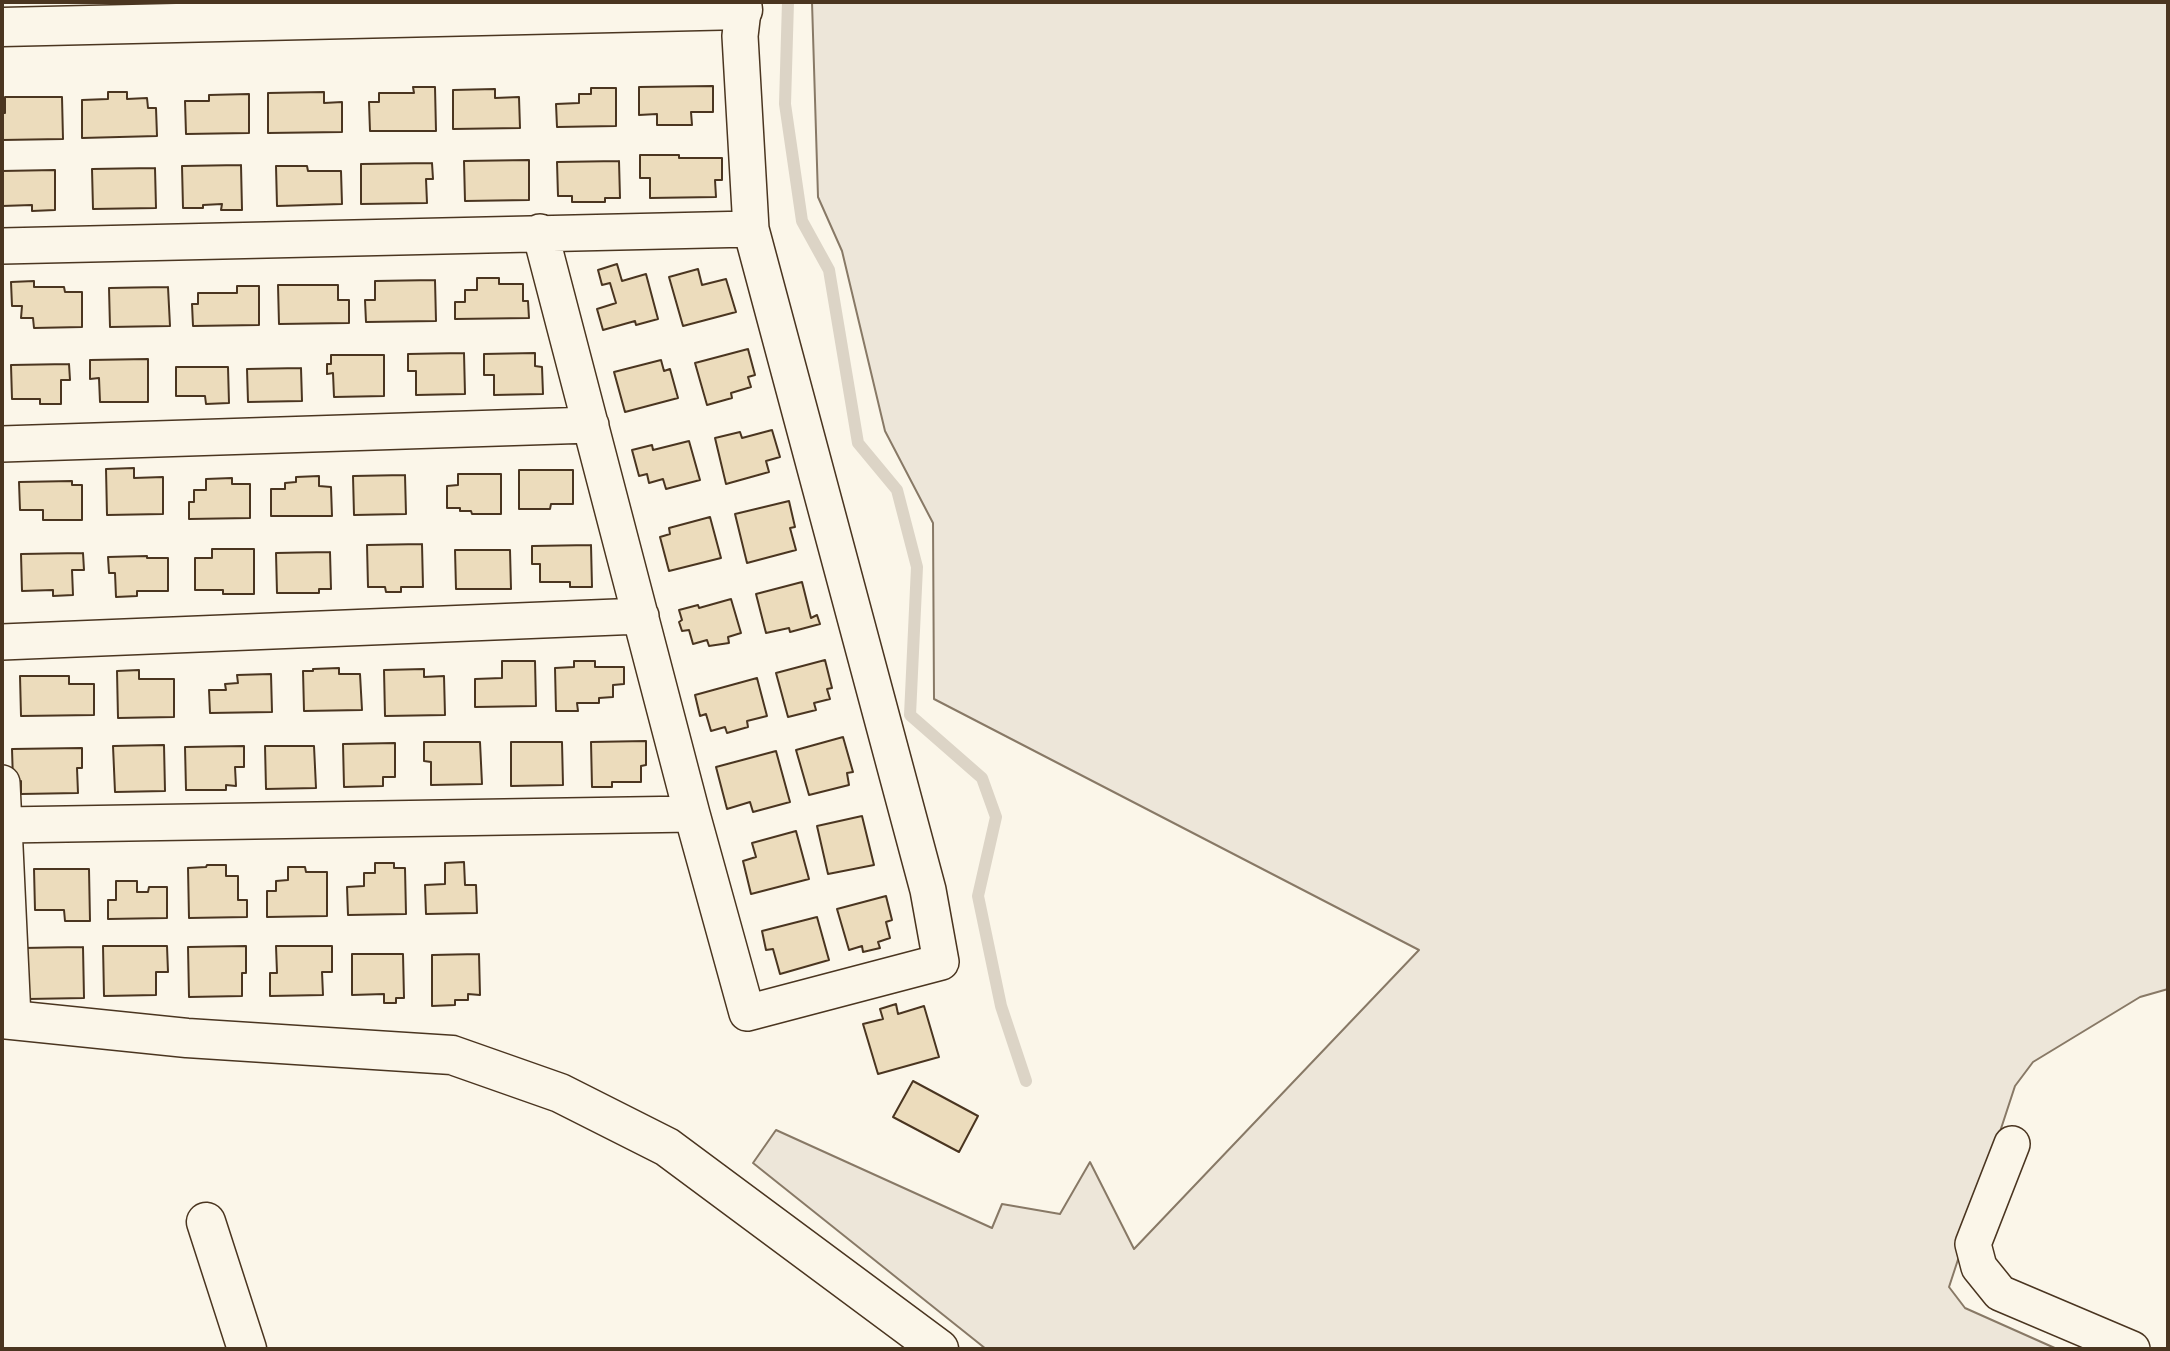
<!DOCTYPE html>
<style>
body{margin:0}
#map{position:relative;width:2170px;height:1351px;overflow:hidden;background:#fbf6e9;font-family:"Golos Text",sans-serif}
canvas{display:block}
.frame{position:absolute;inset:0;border:4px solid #4a3520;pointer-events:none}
</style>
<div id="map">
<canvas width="2170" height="1351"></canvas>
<div class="frame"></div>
</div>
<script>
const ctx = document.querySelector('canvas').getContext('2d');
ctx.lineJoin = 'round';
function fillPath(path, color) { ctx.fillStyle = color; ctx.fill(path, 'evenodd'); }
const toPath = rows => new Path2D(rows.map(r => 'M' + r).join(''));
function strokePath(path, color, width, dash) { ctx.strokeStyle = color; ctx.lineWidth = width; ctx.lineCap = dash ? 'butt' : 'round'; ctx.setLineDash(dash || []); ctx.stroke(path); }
const green = toPath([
 [812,2,2168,2,2168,989,2140,997,2033,1062,2015,1086,1949,1287,1965,1308,2057,1349,986,1349,753,1163,776,1130,992,1228,1002,1204,1060,1214,1090,1162,1134,1249,1419,950,934,699,933,523,885,431,842,251,818,197,812,2]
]);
fillPath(green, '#ede6d9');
strokePath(green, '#887966', 2);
strokePath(toPath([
 [788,2,785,104,802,221,829,270,858,443,897,490,917,567,910,715,982,778,996,817,978,896,1001,1006,1026,1081]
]), '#dcd4c6', 12);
const building = toPath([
 [713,86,713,112,691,112,692,125,657,125,657,114,639,115,639,87,713,86],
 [413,87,435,87,436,131,370,131,369,102,379,102,379,93,414,93,413,87],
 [591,88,616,88,616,126,557,127,556,104,579,103,579,94,591,94,591,88],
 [495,89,495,98,519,97,520,128,453,129,453,90,495,89],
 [108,92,127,92,127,99,147,98,148,108,156,108,157,136,82,138,82,100,108,99,108,92],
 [324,92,324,103,342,102,342,132,268,133,268,93,324,92],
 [249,94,249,133,186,134,185,101,209,101,209,95,249,94],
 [5,97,62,97,63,139,2,140,2,113,5,113,5,97],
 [640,155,679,155,679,158,722,158,722,180,715,180,716,197,650,198,650,178,640,178,640,155],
 [529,160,529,200,465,201,464,161,529,160],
 [619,161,620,198,605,198,605,202,572,202,572,196,558,196,557,162,619,161],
 [432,163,433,179,426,179,427,203,361,204,361,164,432,163],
 [241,165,242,210,221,210,222,204,203,205,203,208,183,208,182,166,241,165],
 [276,166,307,166,308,171,341,171,342,204,277,206,276,166],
 [155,168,156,208,93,209,92,169,155,168],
 [55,170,55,210,32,211,32,205,2,206,2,171,55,170],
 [617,264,622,281,646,274,658,319,636,325,635,321,603,330,597,309,616,303,610,283,602,285,598,270,617,264],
 [698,269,702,285,726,279,736,312,683,326,669,277,698,269],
 [477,278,499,278,499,284,523,284,523,301,528,301,529,318,455,319,455,302,465,302,465,290,477,290,477,278],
 [435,280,436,321,366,322,365,300,375,300,375,281,435,280],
 [34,281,34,287,64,287,65,292,82,292,82,327,34,328,33,318,21,318,22,306,12,306,11,282,34,281],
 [278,285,338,285,338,300,349,300,349,323,279,324,278,285],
 [237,286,259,286,259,325,193,326,192,304,198,304,198,293,237,293,237,286],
 [168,287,170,326,110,327,109,288,168,287],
 [748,349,755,375,748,377,751,387,731,393,732,398,707,405,695,363,748,349],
 [464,353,465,394,416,395,416,371,408,371,408,354,464,353],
 [535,353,535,366,542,367,543,394,494,395,494,375,484,375,484,354,535,353],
 [331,355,384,355,384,396,334,397,333,373,327,374,327,364,331,364,331,355],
 [148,359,148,402,100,402,99,378,90,379,90,360,148,359],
 [661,360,664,371,670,369,678,398,625,412,614,372,661,360],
 [69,364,70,380,61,380,61,404,40,404,40,399,12,399,11,365,69,364],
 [176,367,228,367,229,403,206,404,205,396,176,396,176,367],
 [301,368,302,401,248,402,247,369,301,368],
 [772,430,780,457,766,461,769,472,726,484,715,438,740,432,742,438,772,430],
 [689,441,700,480,666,489,663,479,649,483,647,474,639,476,632,450,652,445,653,450,689,441],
 [134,468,134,478,163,477,163,514,107,515,106,469,134,468],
 [519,470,573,470,573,504,551,504,550,509,519,509,519,470],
 [458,474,501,474,501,514,472,514,471,511,460,511,460,508,447,508,447,486,458,485,458,474],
 [405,475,406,514,354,515,353,476,405,475],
 [319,476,319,486,331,487,332,516,271,516,271,489,285,489,285,483,296,482,296,477,319,476],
 [232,478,232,484,250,484,250,518,189,519,189,502,194,502,194,490,206,490,206,479,232,478],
 [72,481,72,485,82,485,82,520,43,520,43,510,20,510,19,482,72,481],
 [789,501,795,527,790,528,796,550,747,563,735,514,789,501],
 [710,517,721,558,669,571,660,537,670,534,669,528,710,517],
 [422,544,423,587,401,587,401,592,386,592,385,587,368,587,367,545,422,544],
 [591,545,592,587,570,587,570,582,540,582,540,564,532,564,532,546,591,545],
 [212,549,254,549,254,594,223,594,223,590,195,590,195,558,212,558,212,549],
 [455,550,510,550,511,589,456,589,455,550],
 [330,552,331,589,319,589,319,593,277,593,276,553,330,552],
 [83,553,84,570,72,570,73,595,53,596,53,590,22,591,21,554,83,553],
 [147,556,147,558,168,558,168,591,137,591,137,596,116,597,115,573,109,573,108,557,147,556],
 [802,582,811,618,817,615,820,624,790,632,789,628,766,633,756,594,802,582],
 [731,599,741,633,728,637,729,643,709,646,707,640,693,644,689,630,682,631,679,622,682,620,679,610,698,605,699,608,731,599],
 [825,660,832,688,827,689,830,699,814,703,816,710,788,717,776,673,825,660],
 [502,661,535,661,536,706,475,707,475,679,502,678,502,661],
 [574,661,595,661,595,667,624,667,624,684,613,685,613,697,599,698,599,703,577,703,578,711,556,711,555,668,574,667,574,661],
 [339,668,339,674,360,674,362,710,304,711,303,671,313,671,313,669,339,668],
 [424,669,424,677,444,676,445,715,385,716,384,670,424,669],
 [139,670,139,679,174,679,174,717,118,718,117,671,139,670],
 [271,674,272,712,210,713,209,690,226,690,225,684,238,683,237,675,271,674],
 [20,676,69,676,69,684,94,684,94,715,21,716,20,676],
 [757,678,767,716,747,721,748,727,727,733,725,727,711,731,706,714,700,716,695,695,757,678],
 [843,737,853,772,847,773,849,785,809,795,796,750,843,737],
 [646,741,646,765,641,766,641,782,612,782,612,787,592,787,591,742,646,741],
 [424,742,480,742,482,784,431,785,431,762,424,761,424,742],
 [511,742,562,742,563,785,511,786,511,742],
 [395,743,395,777,383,777,383,786,344,787,343,744,395,743],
 [164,745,165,791,115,792,113,746,164,745],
 [244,746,244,767,235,767,236,786,226,785,226,790,186,790,185,747,244,746],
 [265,746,314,746,316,788,266,789,265,746],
 [82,748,82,768,77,768,78,793,21,794,21,781,13,781,12,749,82,748],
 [776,751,790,802,753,812,750,802,727,809,716,767,776,751],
 [862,816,874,865,828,874,817,826,862,816],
 [796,831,809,879,751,894,743,861,756,857,752,843,796,831],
 [464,862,465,885,476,885,477,913,426,914,425,885,445,884,445,863,464,862],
 [375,863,394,863,394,868,405,868,406,914,348,915,347,887,364,886,364,873,375,873,375,863],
 [207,865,226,865,226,876,238,876,238,900,247,900,247,917,189,918,188,868,206,867,207,865],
 [288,867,305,867,306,872,327,872,327,916,267,917,267,891,276,891,276,881,288,880,288,867],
 [34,869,89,869,90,921,65,921,64,910,35,910,34,869],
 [116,881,137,881,137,892,148,892,149,887,167,887,167,918,108,919,108,900,116,900,116,881],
 [886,896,892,920,886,922,890,938,878,942,880,948,863,952,862,946,849,950,837,909,886,896],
 [817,917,829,960,780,974,773,949,766,950,762,931,817,917],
 [103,946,167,946,168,972,156,972,156,995,104,996,103,946],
 [246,946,246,973,242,973,242,996,189,997,188,947,246,946],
 [276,946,332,946,332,972,322,972,323,995,270,996,270,973,277,973,276,946],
 [83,947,84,998,28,999,22,948,83,947],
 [352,954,403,954,404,998,396,998,396,1003,384,1003,384,994,352,995,352,954],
 [479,954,480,995,468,994,468,1000,455,1000,455,1005,432,1006,432,955,479,954],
 [896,1004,898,1014,924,1006,939,1057,878,1074,863,1024,883,1019,880,1009,896,1004],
 [913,1081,978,1116,959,1152,893,1117,913,1081]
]);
fillPath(building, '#ecdcbc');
strokePath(building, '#4a3520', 2);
const minor = toPath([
 [540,232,692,814,747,1013,941,962,928,890,751,229,740,36,744,2],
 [2,246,751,229],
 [2,444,591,425],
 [2,642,641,616],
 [2,783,13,1018],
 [4,825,692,814],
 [2012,1144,1973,1244,1979,1267,2000,1293,2132,1349]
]);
const tertiary = toPath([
 [2,27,743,10],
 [2,1019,187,1038,452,1055,560,1093,667,1147,939,1349],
 [206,1222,247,1349]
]);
strokePath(minor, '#4a3520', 38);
strokePath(tertiary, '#4a3520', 41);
strokePath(minor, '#fbf6e9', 35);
strokePath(tertiary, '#fbf6e9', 38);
</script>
